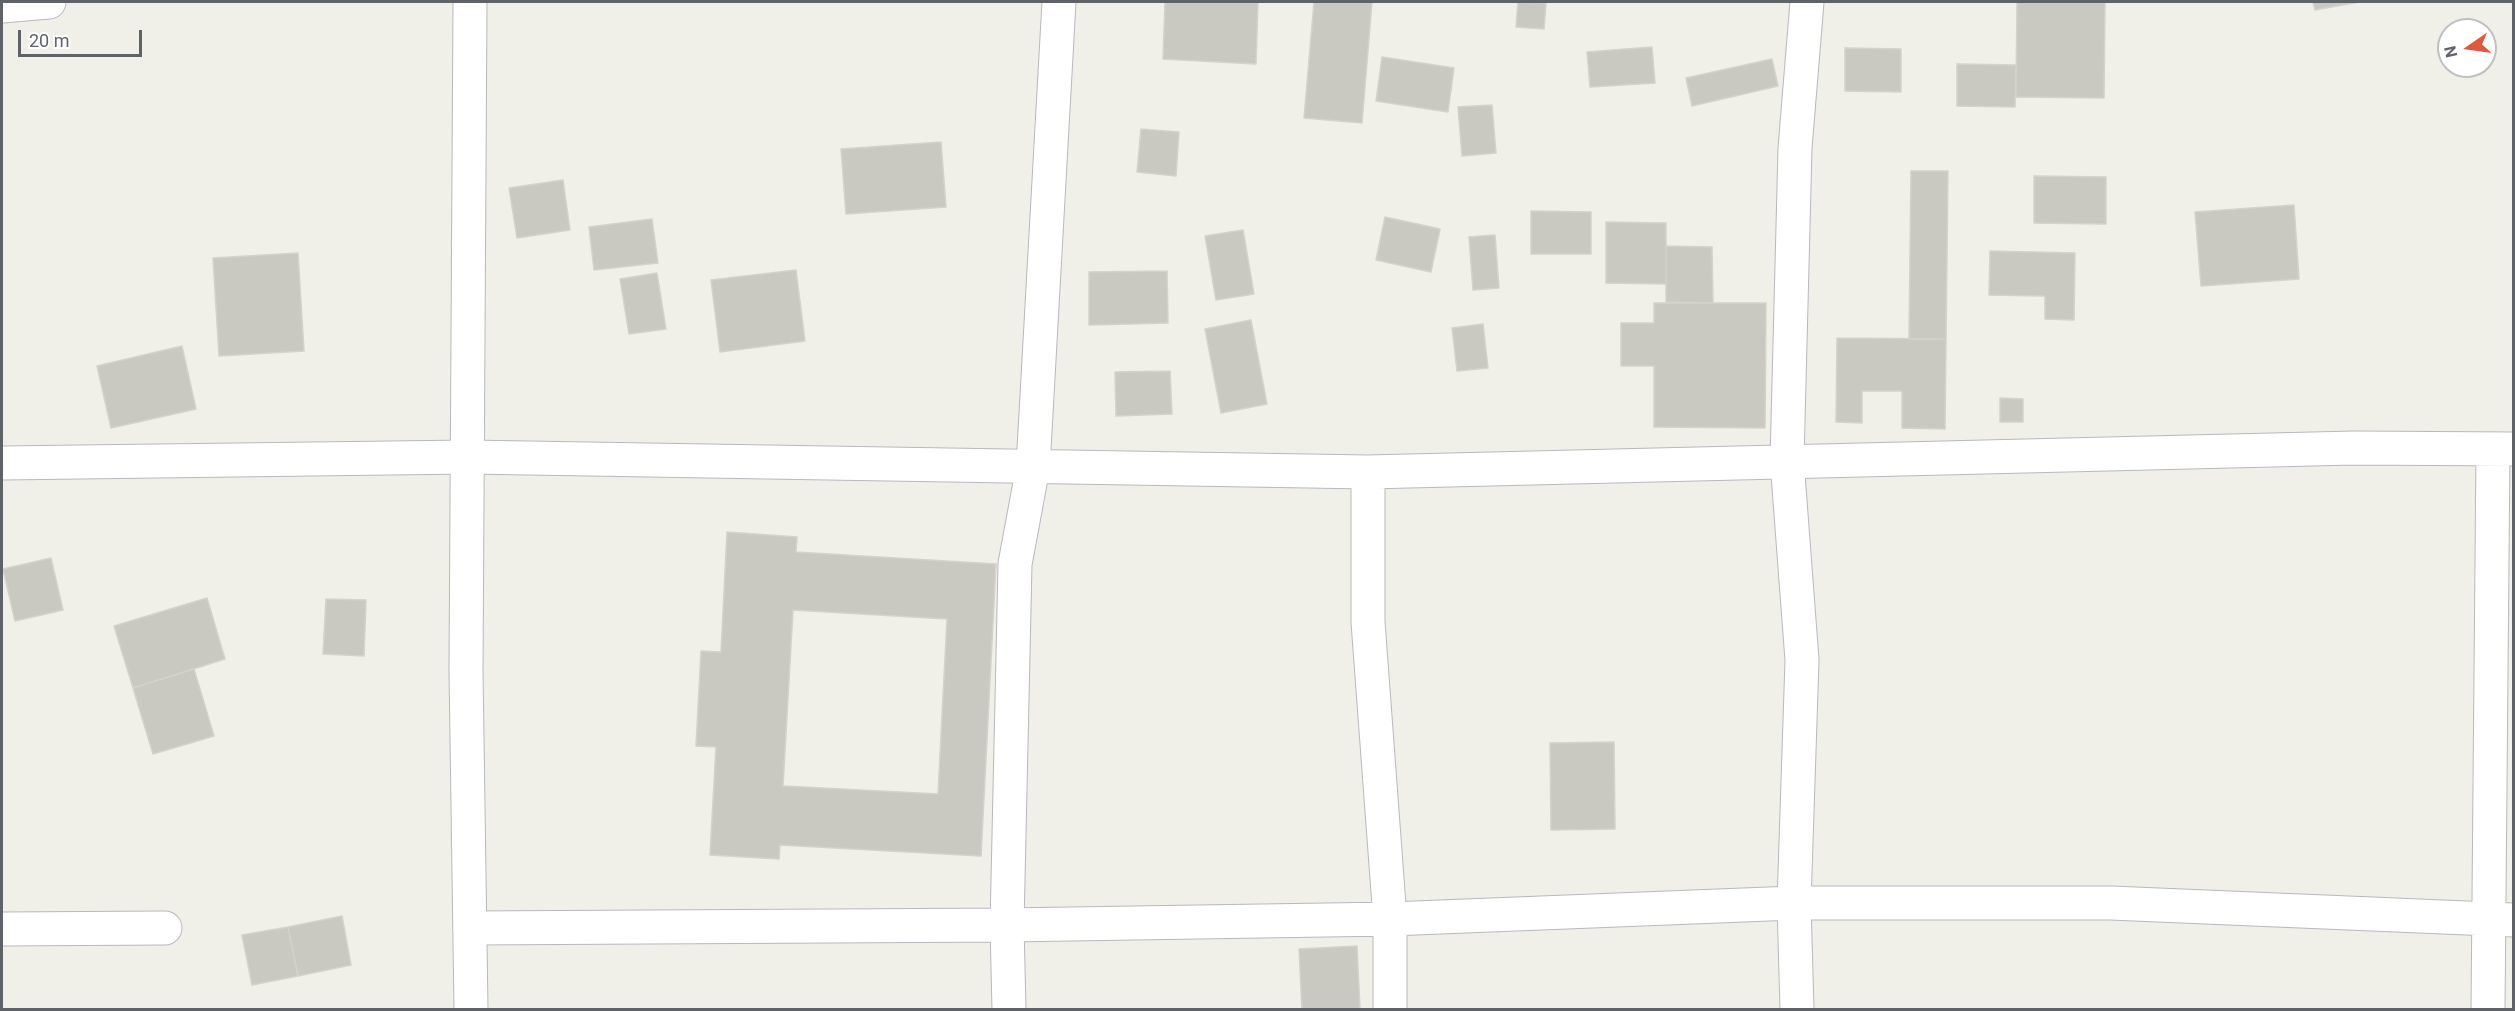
<!DOCTYPE html>
<style>
body{margin:0}
#map{position:relative;width:2515px;height:1011px;overflow:hidden;background:#f0efe8;font-family:Roboto,sans-serif}
canvas{display:block}
.frame{position:absolute;inset:0;border:3px solid #5f6267;pointer-events:none}
.north{position:absolute;left:2437px;top:18px;width:60px;height:60px;box-sizing:border-box;background:#fff;border:2px solid #bfc0c2;border-radius:50%;rotate:257deg;font-size:16px;font-weight:700;line-height:24px;text-align:center;color:#5f6267}
.north::after{content:'';display:block;margin:auto;width:21px;height:27px;background:#e2583d;clip-path:polygon(50% 0,100% 100%,50% 72%,0 100%)}
.scale{position:absolute;left:18px;top:30px;width:124px;height:27px;box-sizing:border-box;border:3px solid #5f6267;border-top:0;padding-left:8px;font-size:18px;line-height:21px;white-space:nowrap;color:#5f6267;-webkit-text-stroke:4px #fff;paint-order:stroke}
</style>
<div id="map">
<canvas width="2515" height="1011"></canvas>
<div class="frame"></div>
<div class="north">N</div>
<div class="scale">20 m</div>
</div>
<script>
const ctx = document.querySelector('canvas').getContext('2d');
ctx.lineJoin = 'round';
function fillPath(path, color) { ctx.fillStyle = color; ctx.fill(path, 'evenodd'); }
const toPath = rows => new Path2D(rows.map(r => 'M' + r).join(''));
function strokePath(path, color, width, dash) { ctx.strokeStyle = color; ctx.lineWidth = width; ctx.lineCap = dash ? 'butt' : 'round'; ctx.setLineDash(dash || []); ctx.stroke(path); }
const building = toPath([
 [1165,2,1258,2,1256,64,1163,59,1165,2],
 [1314,2,1372,2,1362,123,1304,118,1314,2],
 [1518,2,1546,3,1544,29,1516,27,1518,2],
 [2017,2,2105,2,2104,98,2016,97,2017,2],
 [2313,2,2359,2,2315,10,2313,2],
 [1652,47,1655,83,1590,87,1587,52,1652,47],
 [1845,48,1901,49,1901,92,1845,91,1845,48],
 [1382,57,1454,68,1448,112,1376,101,1382,57],
 [1772,59,1778,86,1692,106,1686,78,1772,59],
 [1957,64,2016,65,2015,107,1957,106,1957,64],
 [1492,105,1496,153,1462,156,1458,107,1492,105],
 [1141,129,1179,132,1176,176,1137,172,1141,129],
 [941,142,946,207,846,214,841,149,941,142],
 [1911,171,1948,171,1946,339,1909,339,1911,171],
 [2034,176,2106,177,2106,224,2034,223,2034,176],
 [563,180,570,230,517,238,509,188,563,180],
 [2294,205,2299,279,2201,286,2195,212,2294,205],
 [1531,211,1591,212,1591,254,1531,254,1531,211],
 [1385,217,1440,229,1431,272,1376,260,1385,217],
 [652,219,658,263,594,270,589,227,652,219],
 [1606,222,1666,223,1666,284,1606,283,1606,222],
 [1243,230,1254,294,1216,300,1205,236,1243,230],
 [1495,235,1499,288,1473,290,1469,237,1495,235],
 [1666,246,1712,247,1713,303,1666,302,1666,246],
 [1990,251,2075,253,2074,320,2045,319,2045,296,1989,295,1990,251],
 [298,253,304,351,219,356,213,258,298,253],
 [796,270,805,341,720,352,711,280,796,270],
 [1167,271,1168,323,1089,325,1089,272,1167,271],
 [657,273,666,329,629,334,620,279,657,273],
 [1654,303,1766,303,1765,428,1654,427,1654,366,1621,366,1621,323,1654,323,1654,303],
 [1251,320,1267,404,1221,413,1205,329,1251,320],
 [1483,324,1488,368,1457,371,1452,328,1483,324],
 [1837,338,1946,339,1945,429,1902,428,1902,391,1862,391,1862,423,1836,422,1837,338],
 [182,346,196,409,111,428,97,366,182,346],
 [1170,371,1172,414,1116,416,1115,372,1170,371],
 [2000,398,2023,399,2023,422,2000,422,2000,398],
 [727,532,797,537,796,552,996,564,981,856,780,845,779,859,710,855,716,747,696,746,701,651,721,652,727,532],
 [793,610,947,619,938,794,783,786,793,610],
 [51,558,63,610,15,621,3,569,51,558],
 [207,598,225,659,133,688,114,626,207,598],
 [326,599,366,600,364,656,323,654,326,599],
 [194,669,214,736,153,754,133,688,194,669],
 [1614,742,1615,829,1551,830,1550,743,1614,742],
 [342,916,351,965,298,976,288,927,342,916],
 [288,927,298,976,252,985,242,935,288,927],
 [1357,946,1360,1010,1302,1010,1299,949,1357,946]
]);
fillPath(building, '#c9c9c2');
strokePath(building, '#d5d2c7', 1.5);
const minor = toPath([
 [2,6,49,2],
 [2,463,468,457,1368,472,2354,448,2514,449],
 [1368,472,1368,622,1390,919,1390,1010],
 [470,928,1007,925,1390,919,1794,903,2111,903,2514,920],
 [2,929,165,928],
 [1009,1010,1007,925,1015,564,1033,467,1059,2],
 [1797,1010,1794,903,1802,660,1787,461,1795,148,1807,2],
 [2488,1010,2493,449]
]);
const secondary = toPath([
 [470,2,466,670,471,1010]
]);
strokePath(minor, '#b8b9be', 35);
strokePath(secondary, '#b6b9be', 35);
strokePath(minor, '#fff', 33);
strokePath(secondary, '#fff', 33);
</script>
